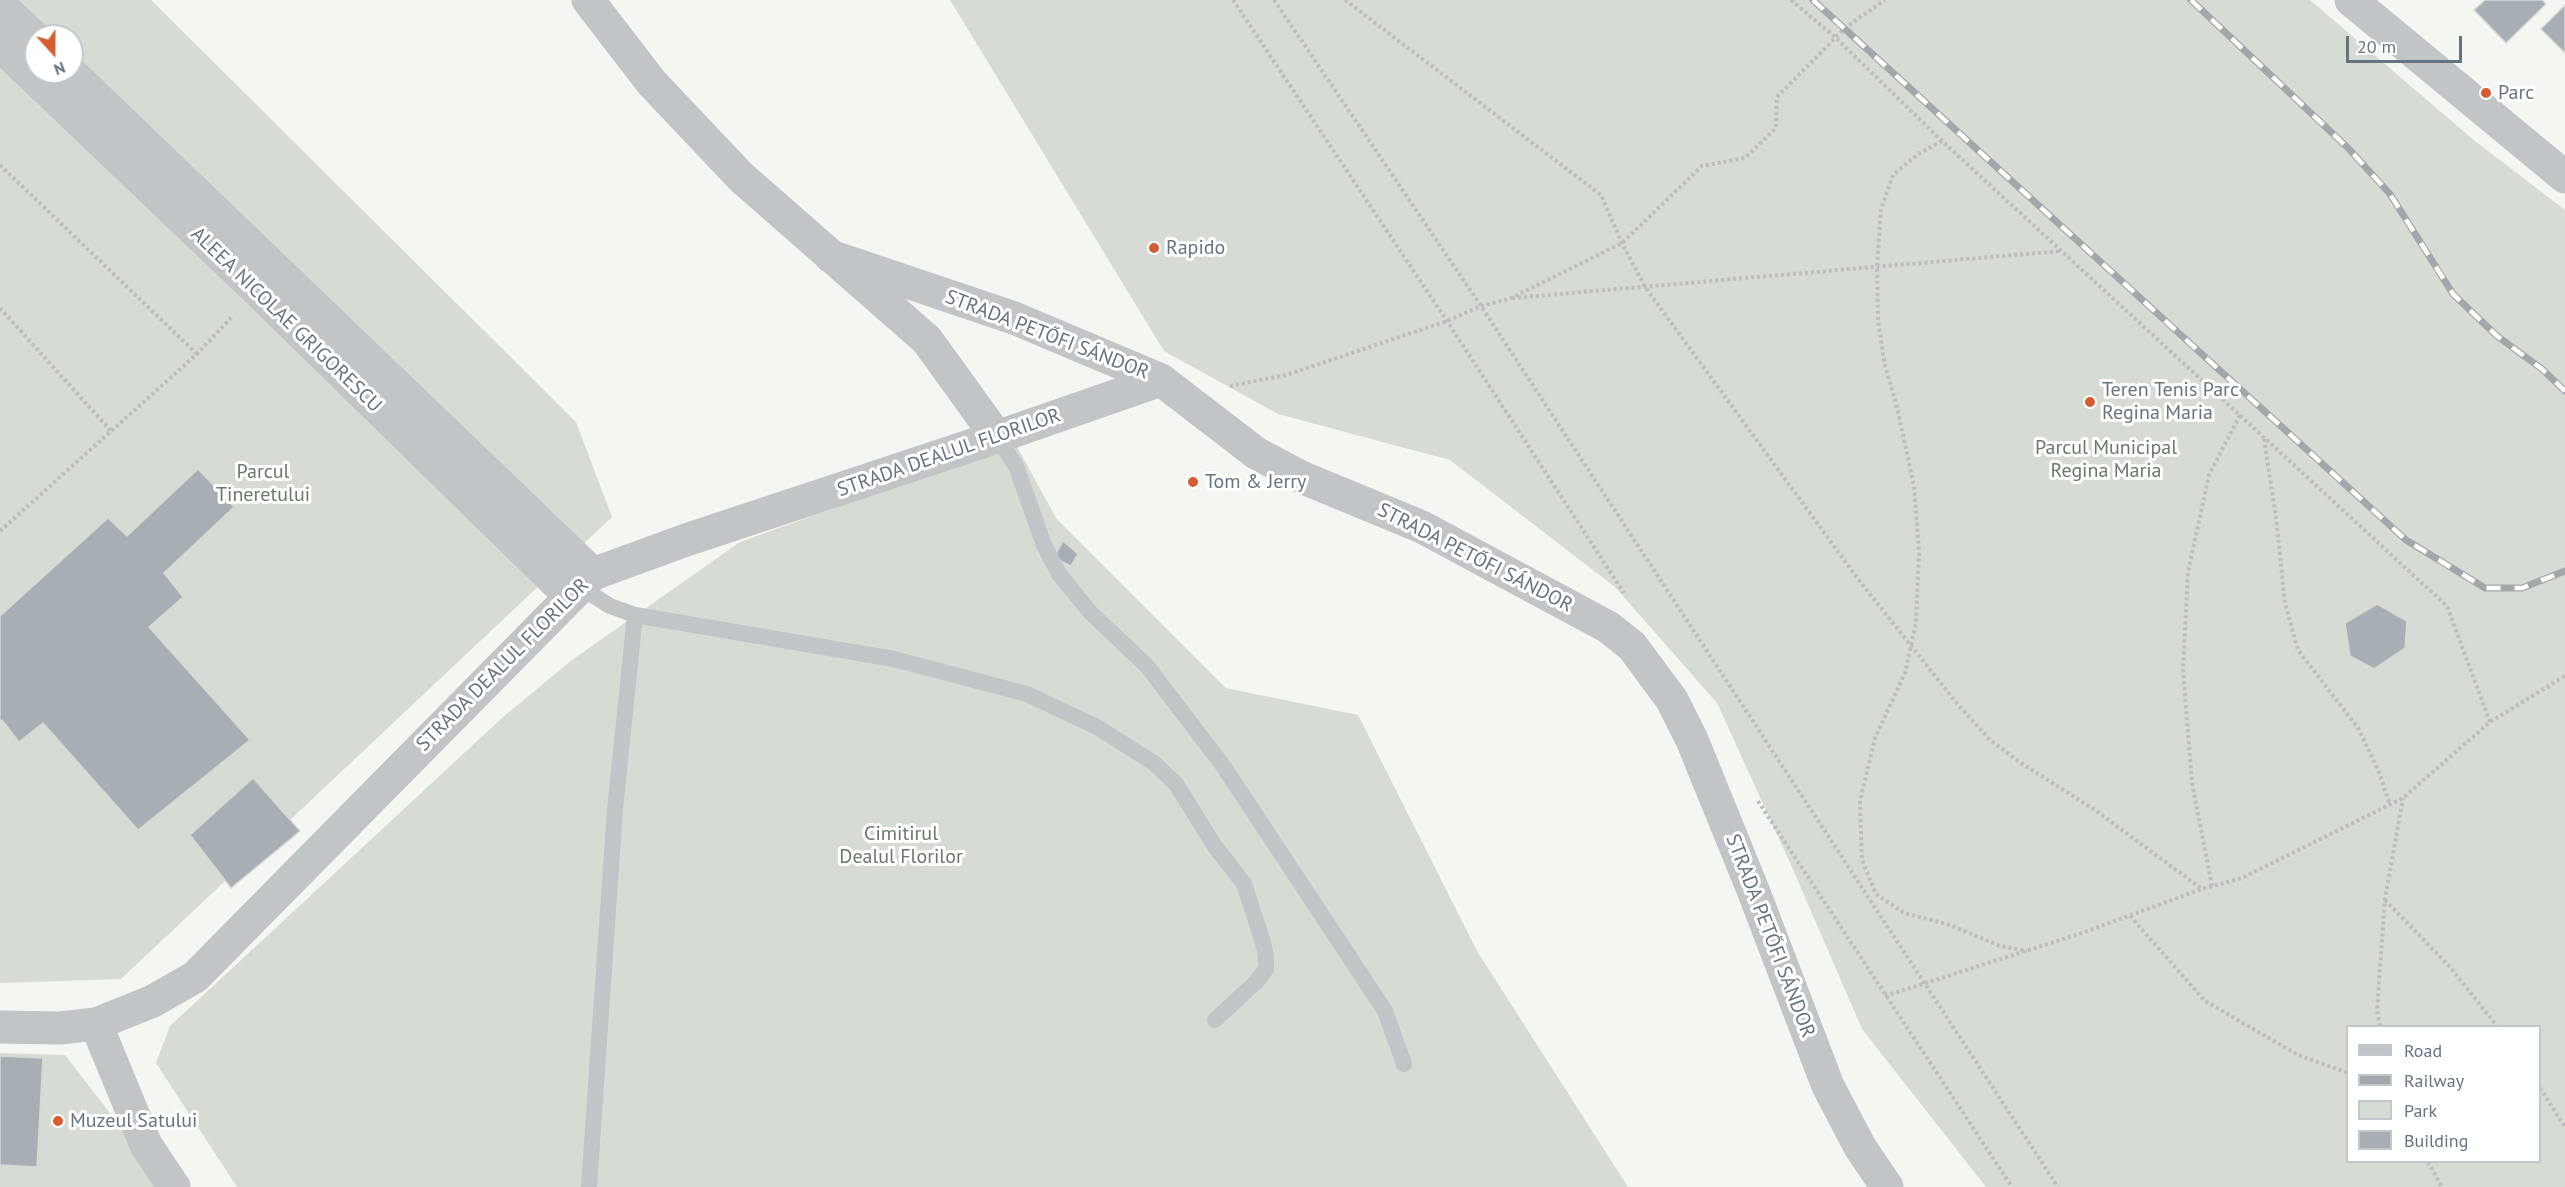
<!DOCTYPE html>
<meta charset="utf-8">
<style>
body{margin:0}
#map{position:relative;width:2565px;height:1187px;overflow:hidden;background:#f5f5f2;font-family:"PT Sans",sans-serif}
canvas{display:block}
.legend{position:absolute;left:2346px;top:1025px;width:195px;height:138px;box-sizing:border-box;background:#fff;border:2px solid #c2c7cd;margin:0;padding:8px 10px;list-style:none;font-size:18px;color:#667481}
.legend li{display:flex;align-items:center;gap:12px;height:30px}
.legend b{width:30px;border:2px solid #c2c7cd}
.north{position:absolute;left:24px;top:24px;width:60px;height:60px;box-sizing:border-box;background:#fff;border:2px solid #c2c7cd;border-radius:50%;rotate:159deg;font-size:16px;font-weight:700;line-height:24px;text-align:center;color:#667481}
.north::after{content:'';display:block;margin:auto;width:21px;height:27px;background:#d65d31;clip-path:polygon(50% 0,100% 100%,50% 72%,0 100%)}
.scale{position:absolute;left:2346px;top:36px;width:116px;height:27px;box-sizing:border-box;border:3px solid #667481;border-top:0;padding-left:8px;font-size:18px;line-height:21px;white-space:nowrap;color:#667481;-webkit-text-stroke:4px #fff;paint-order:stroke}
</style>
<div id="map">
<canvas width="2565" height="1187"></canvas>
<ul class="legend">
<li><b style="height:8px;background:#c1c5c8"></b>Road</li>
<li><b style="height:8px;background:#a2a7ac"></b>Railway</li>
<li><b style="height:16px;background:#d6dcd3"></b>Park</li>
<li><b style="height:16px;background:#a8afb4"></b>Building</li>
</ul>
<div class="north">N</div>
<div class="scale">20 m</div>
</div>
<script>
const ctx = document.querySelector('canvas').getContext('2d');
ctx.lineJoin = 'round';
function fillPath(path, color) { ctx.fillStyle = color; ctx.fill(path, 'evenodd'); }
const toPath = rows => new Path2D(rows.map(r => 'M' + r).join(''));
function strokePath(path, color, width, dash) { ctx.strokeStyle = color; ctx.lineWidth = width; ctx.lineCap = dash ? 'butt' : 'round'; ctx.setLineDash(dash || []); ctx.stroke(path); }
function drawText(font, color, halo, rows, align = 'center') {
  ctx.font = font + ' "PT Sans",sans-serif'; ctx.lineWidth = 6; ctx.setLineDash([]); ctx.textBaseline = 'middle'; ctx.strokeStyle = halo; ctx.fillStyle = color; for (const [text, x, y, turn = 0] of rows) {
    ctx.save(); ctx.translate(x, y); ctx.rotate((+turn || 0) * Math.PI / 180); ctx.textAlign = isNaN(turn) ? turn : align; if (halo) ctx.strokeText(text, 0, 0); ctx.fillText(text, 0, 0); ctx.restore();
  }
}
fillPath(toPath([
 [0,0,151,0,576,422,612,517,121,979,0,983],
 [36,36,72,36,72,72,36,72],
 [950,0,2310,0,2475,141,2565,210,2565,1187,1986,1187,1862,1029,1791,865,1717,703,1615,587,1450,460,1278,414,1164,351],
 [2348,1026,2540,1026,2540,1162,2348,1162],
 [1015,443,1056,518,1226,688,1358,715,1477,951,1628,1187,237,1187,156,1063,170,1026,503,717,572,660,740,542],
 [0,1053,65,1055,167,1187,0,1187]
]), '#d6dcd3');
const building = toPath([
 [2485,0,2542,0,2546,4,2506,43,2474,10,2485,0],
 [2565,5,2565,53,2541,29,2565,5],
 [198,469,234,507,164,573,183,597,149,627,250,740,138,830,43,723,19,742,2,720,0,722,0,616,108,518,127,536,198,469],
 [1063,541,1078,554,1071,566,1054,558,1063,541],
 [2377,604,2407,621,2405,648,2374,669,2350,656,2345,623,2377,604],
 [253,778,300,831,231,888,190,835,253,778],
 [0,1056,43,1058,37,1167,0,1165,0,1056]
]);
fillPath(building, '#a8afb4');
strokePath(building, '#d7d7d5', 1.5);
strokePath(toPath([
 [1233,0,1447,321,1624,593],
 [1274,0,1481,306,2058,1187],
 [1345,0,1601,195,1622,243,1645,287,1858,579,1959,706,1990,740,2021,763,2095,810,2202,889],
 [1791,0,1836,38,1942,141,2447,606,2490,722],
 [1942,141,1918,154,1893,175,1881,209,1877,267,1878,321,1885,366,1896,403,1914,486,1919,551,1916,623,1905,673,1875,738,1860,801,1862,860,1876,894,1904,913,1950,925,2000,946,2027,951],
 [0,165,197,354],
 [1512,298,2061,251],
 [0,308,111,431],
 [1230,386,1286,375,1447,321,1481,306,1509,299,1622,243,1702,166,1745,158,1776,128,1777,97,1845,28,1885,0],
 [2264,439,2276,517,2285,603,2298,650,2358,728,2379,772,2390,805],
 [0,531,197,354,232,317],
 [1758,801,2012,1187],
 [2212,886,2192,783,2183,670,2188,572,2209,475,2240,415],
 [2385,900,2450,967,2497,1026],
 [2130,916,2205,1001,2298,1055,2348,1073],
 [1885,996,2082,933,2202,889,2242,878,2403,798,2490,722,2565,676],
 [2380,1026,2377,1010,2385,899,2403,798],
 [2540,1088,2565,1127],
 [2428,1162,2442,1187]
]), '#bbbdbf', 4, [3, 3]);
strokePath(toPath([
 [997,437,1016,466,1044,545,1059,574,1090,612,1147,666,1224,767,1385,1011,1404,1064],
 [580,587,610,606,635,615,894,659,1027,694,1097,727,1154,763,1176,784,1214,845,1244,884,1262,939,1266,956,1266,969,1256,982,1215,1020],
 [589,1187,615,809,635,615]
]), '#c1c5c8', 16);
strokePath(toPath([
 [588,0,652,83,741,177,927,340,997,437],
 [2351,0,2565,177],
 [0,5,36,39],
 [0,45,258,291,570,596],
 [70,72,593,574],
 [830,256,1014,318,1161,380,1256,453,1301,477,1422,527,1608,627,1632,646,1672,700,1692,740,1753,890,1828,1086,1860,1147,1887,1187],
 [96,1024,146,1145,174,1187],
 [0,1027,60,1028,96,1024,153,1001,195,977,593,574,686,540,997,437,1161,380]
]), '#c1c5c8', 33);
const rail = toPath([
 [1813,0,2406,540,2485,588,2522,588,2565,571],
 [2191,0,2348,148,2390,194,2453,294,2497,336,2542,369,2565,391]
]);
strokePath(rail, '#a2a7ac', 7);
strokePath(rail, '#fff', 4.5, [14]);
for (const [x, y, r, color] of [
 [2486,93,6,"#d65d31"],
 [1154,248,6,"#d65d31"],
 [2090,402,6,"#d65d31"],
 [1193,482,6,"#d65d31"],
 [58,1121,6,"#d65d31"]
]) { const dot = new Path2D(); dot.arc(x, y, r, 0, 2 * Math.PI); ctx.fillStyle = color; ctx.fill(dot); strokePath(dot, '#fff', 2); }
drawText('20px', '#667481', '#fff', [
 ["Parc",2498,93],
 ["Rapido",1166,248],
 ["Teren Tenis Parc",2102,390],
 ["Regina Maria",2102,413],
 ["Tom & Jerry",1205,482],
 ["Muzeul Satului",70,1121]
], 'left');
drawText('20px', '#667481', '#fff', [
 ["ALEEA NICOLAE GRIGORESCU",286,320,44],
 ["STRADA PETŐFI SÁNDOR",1047,335,21],
 ["STRADA DEALUL FLORILOR",949,453,-19],
 ["STRADA PETŐFI SÁNDOR",1475,558,27],
 ["STRADA DEALUL FLORILOR",503,665,-45],
 ["STRADA PETŐFI SÁNDOR",1770,936,69]
]);
drawText('20px', '#687965', '#fff', [
 ["Parcul Municipal",2106,448],
 ["Regina Maria",2106,471],
 ["Parcul",263,472],
 ["Tineretului",263,495],
 ["Cimitirul",901,834],
 ["Dealul Florilor",901,857]
]);
</script>
